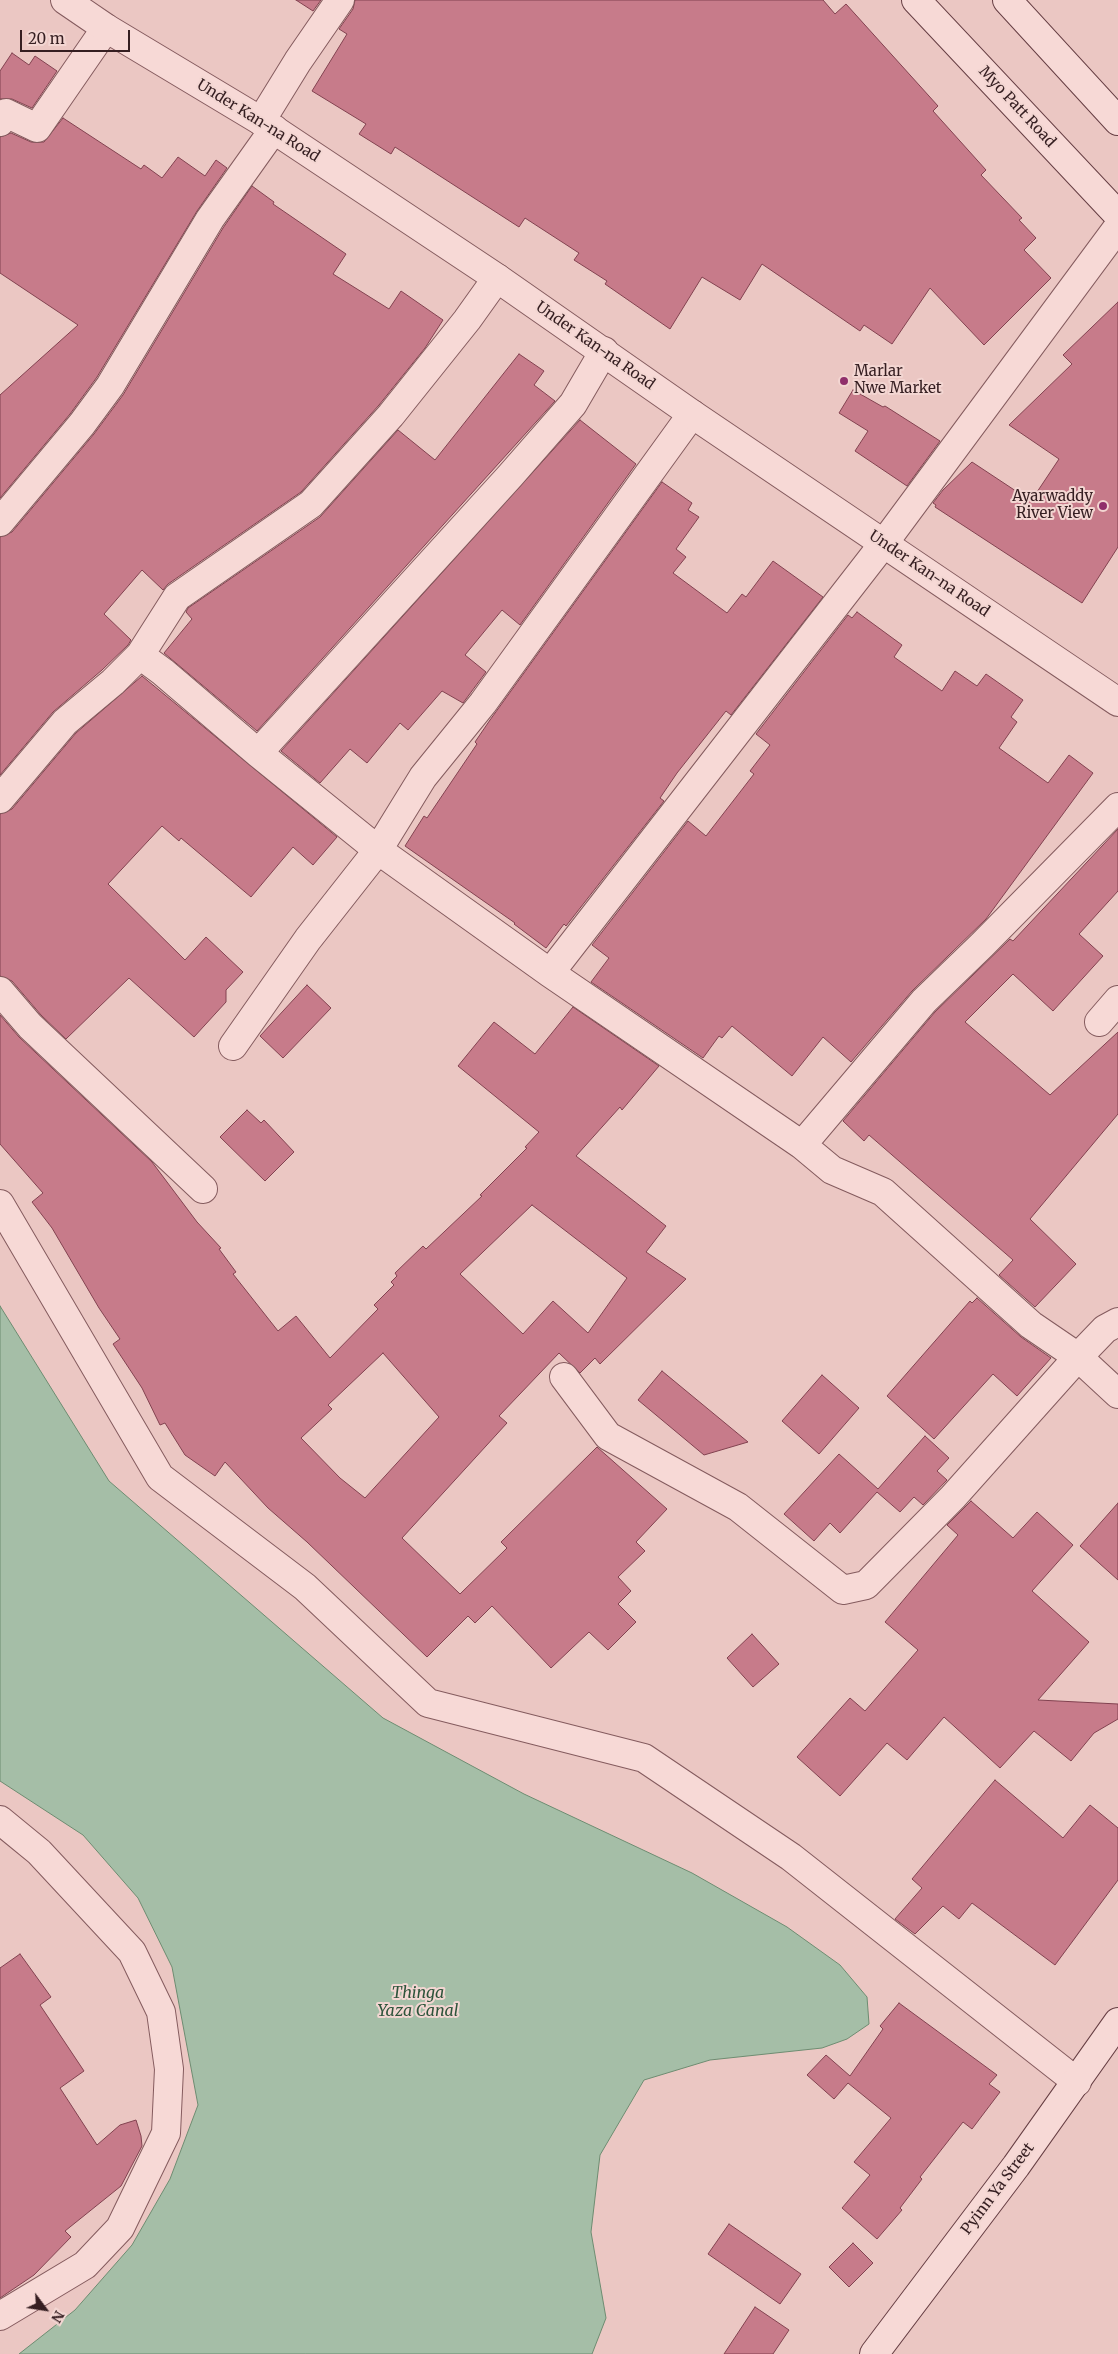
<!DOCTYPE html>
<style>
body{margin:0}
#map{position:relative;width:1118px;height:2354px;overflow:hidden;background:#ebc7c3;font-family:Merriweather,serif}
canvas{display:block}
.north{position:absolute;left:20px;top:2284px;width:50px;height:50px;-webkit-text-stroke:4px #f3d6d2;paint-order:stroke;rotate:121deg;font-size:14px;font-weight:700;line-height:20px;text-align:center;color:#351e21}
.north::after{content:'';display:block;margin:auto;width:18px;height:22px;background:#351e21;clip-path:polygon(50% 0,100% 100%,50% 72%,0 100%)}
.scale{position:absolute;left:20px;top:30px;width:110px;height:22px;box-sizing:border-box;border:2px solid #351e21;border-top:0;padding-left:6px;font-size:15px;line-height:18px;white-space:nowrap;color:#351e21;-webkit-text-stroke:4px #f3d6d2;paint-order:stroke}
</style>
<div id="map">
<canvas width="1118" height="2354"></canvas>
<div class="north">N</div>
<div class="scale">20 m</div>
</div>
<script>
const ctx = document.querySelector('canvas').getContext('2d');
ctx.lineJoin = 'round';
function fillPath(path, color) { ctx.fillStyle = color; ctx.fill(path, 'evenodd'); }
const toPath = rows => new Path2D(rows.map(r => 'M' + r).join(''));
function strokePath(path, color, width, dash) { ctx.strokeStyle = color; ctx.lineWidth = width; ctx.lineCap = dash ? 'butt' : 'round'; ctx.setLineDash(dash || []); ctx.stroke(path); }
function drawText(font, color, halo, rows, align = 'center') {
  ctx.font = font + ' Merriweather,serif'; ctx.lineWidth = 4; ctx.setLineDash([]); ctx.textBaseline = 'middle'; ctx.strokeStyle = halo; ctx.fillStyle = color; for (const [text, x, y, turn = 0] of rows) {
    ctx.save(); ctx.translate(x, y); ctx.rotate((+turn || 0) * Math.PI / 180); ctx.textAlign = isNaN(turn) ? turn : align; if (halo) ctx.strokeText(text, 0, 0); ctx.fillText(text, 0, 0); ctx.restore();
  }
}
const water = toPath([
 [0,1306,109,1481,383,1718,524,1794,692,1873,787,1927,840,1965,867,1997,869,2024,847,2039,822,2048,710,2060,644,2080,600,2155,591,2232,606,2318,592,2354,19,2354,75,2310,132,2245,170,2179,198,2105,172,1967,138,1898,83,1835,0,1781,0,1306]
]);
fillPath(water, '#a5bea7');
strokePath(water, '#6d8c71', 1);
const building = toPath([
 [296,0,321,0,313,11,296,0],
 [355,0,823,0,835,14,846,4,938,106,933,111,986,170,981,175,1022,218,1019,220,1036,238,1024,250,1051,278,984,345,930,288,892,344,864,325,860,331,762,264,740,300,702,277,670,329,605,284,607,281,574,260,579,253,525,218,519,227,395,147,391,154,359,134,366,124,312,91,347,34,339,29,353,9,355,0],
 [12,53,29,65,35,56,57,71,32,108,12,99,0,99,0,71,12,53],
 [63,118,141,169,144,165,162,178,178,157,205,176,216,160,227,168,197,211,97,377,70,414,0,498,0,395,78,325,0,273,0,137,11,133,31,142,44,142,63,118],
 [252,186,274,202,273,204,346,254,333,274,389,309,401,291,443,320,425,348,379,405,301,492,168,584,163,590,142,570,104,614,131,640,128,645,102,670,53,712,0,775,0,537,12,532,94,434,123,395,223,228,252,186],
 [1118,302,1118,547,1082,603,935,507,936,505,933,503,943,490,972,462,1031,501,1059,459,1009,425,1072,364,1063,355,1118,302],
 [519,354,544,371,534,385,555,401,257,731,164,653,192,619,186,612,188,608,320,517,398,430,435,460,519,354],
 [853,390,883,407,885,406,940,441,907,486,855,451,868,431,839,413,853,390],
 [580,420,636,464,520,625,502,610,465,655,486,672,463,703,442,691,408,730,400,723,367,763,350,749,320,783,281,751,580,420],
 [662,482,692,503,688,510,699,517,676,549,686,557,673,573,727,613,742,594,746,597,773,561,823,597,731,715,726,711,677,773,660,798,664,801,566,926,564,924,546,948,514,924,515,923,405,846,424,816,427,818,477,744,475,742,490,720,662,482],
 [857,612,902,645,894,657,942,691,955,671,977,686,986,674,1023,700,1011,717,1017,722,999,748,1048,783,1069,755,1093,773,986,919,912,991,851,1062,823,1037,792,1076,732,1026,722,1038,719,1036,703,1058,591,982,609,958,592,945,688,821,706,836,754,774,750,771,770,745,756,734,848,615,852,618,857,612],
 [142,676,337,837,313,865,293,847,251,897,181,838,179,841,162,826,108,884,185,960,206,937,243,972,226,990,226,1002,194,1037,129,978,66,1039,41,1015,12,981,0,976,0,814,12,809,76,733,142,676],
 [1118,829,1118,891,1079,934,1103,956,1053,1011,1013,974,965,1022,1050,1095,1118,1032,1118,1114,1030,1219,1076,1264,1035,1307,999,1275,1013,1260,869,1135,864,1141,843,1121,935,1012,1010,939,1013,941,1118,829],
 [307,985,331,1008,283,1058,260,1036,307,985],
 [573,1007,659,1066,622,1110,620,1107,576,1156,666,1226,646,1252,686,1279,600,1364,595,1358,580,1373,559,1353,499,1416,507,1423,402,1538,460,1594,507,1548,501,1542,597,1447,667,1509,636,1542,645,1551,618,1577,631,1591,618,1604,636,1622,608,1650,589,1632,551,1668,492,1606,475,1623,468,1616,427,1657,307,1542,268,1508,225,1462,215,1476,185,1455,165,1423,160,1425,142,1388,113,1344,120,1339,99,1308,52,1228,32,1202,43,1193,0,1144,0,1015,19,1037,152,1162,197,1222,221,1248,219,1249,236,1272,233,1274,278,1331,296,1316,330,1358,378,1309,374,1305,394,1285,391,1282,397,1276,395,1273,423,1246,426,1249,482,1196,480,1195,527,1148,525,1147,539,1132,458,1066,494,1022,535,1054,573,1007],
 [532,1205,627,1278,588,1333,553,1301,523,1334,460,1274,532,1205],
 [383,1353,439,1417,365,1498,340,1478,301,1438,332,1409,328,1405,383,1353],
 [247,1110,261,1123,264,1120,294,1152,265,1181,220,1137,247,1110],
 [977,1298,1021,1337,1051,1358,1017,1396,993,1374,934,1439,887,1396,970,1301,972,1303,977,1298],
 [662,1371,748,1442,704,1455,638,1400,662,1371],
 [822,1375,859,1408,819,1454,782,1421,822,1375],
 [925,1436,949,1458,937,1471,947,1480,923,1505,914,1497,900,1512,877,1492,840,1533,830,1523,814,1541,784,1514,839,1454,878,1489,925,1436],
 [971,1501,1013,1538,1037,1512,1073,1545,1032,1591,1089,1642,1038,1700,1118,1704,1118,1719,1094,1733,1071,1761,1034,1731,1000,1768,944,1717,907,1760,887,1743,840,1796,797,1757,850,1698,865,1711,918,1650,885,1622,958,1535,947,1525,971,1501],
 [1118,1503,1118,1580,1080,1546,1118,1503],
 [752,1634,779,1664,753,1687,727,1658,752,1634],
 [995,1780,1063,1838,1090,1805,1118,1828,1118,1880,1055,1965,972,1903,959,1919,943,1906,915,1934,895,1919,922,1888,912,1879,995,1780],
 [20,1954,51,1997,40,2005,84,2071,60,2088,97,2145,120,2125,136,2120,141,2136,142,2146,121,2186,65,2231,71,2237,34,2275,0,2298,0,1968,20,1954],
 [899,2003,997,2075,989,2084,1000,2092,972,2129,963,2122,920,2177,922,2179,900,2208,902,2210,877,2239,842,2208,870,2175,854,2162,891,2118,848,2083,834,2099,807,2075,826,2055,850,2076,883,2029,880,2026,899,2003],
 [729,2224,801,2274,780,2304,708,2254,729,2224],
 [853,2243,873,2263,849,2287,829,2267,853,2243],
 [755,2307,789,2330,773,2354,724,2354,755,2307]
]);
fillPath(building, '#c77b8a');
strokePath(building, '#824250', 1);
const minor = toPath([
 [261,121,298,61,340,0],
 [0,122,6,113,37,128,106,28],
 [0,522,82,424,110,386,210,219,274,129],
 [140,655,163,672,258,753,378,850,550,973,802,1145,832,1170,883,1192,1031,1325,1078,1357,1118,1394],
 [258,753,510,476,573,404,604,351],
 [0,799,65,722,113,682,140,655,177,597,311,504,391,415,467,320,497,278],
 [550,973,884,543,1118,227],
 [0,991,30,1026,203,1189],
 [1099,1022,1118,1000],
 [233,1046,308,939,378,850,423,777,483,703,692,414],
 [802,1145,924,1001,982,945,1118,807],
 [0,1204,160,1477,305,1587,428,1703,644,1758,791,1857,1077,2082],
 [564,1377,608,1436,738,1507,843,1590,866,1585,953,1497,1078,1357,1105,1329,1118,1322],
 [0,1820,39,1852,132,1952,161,2012,169,2069,166,2133,120,2228,85,2265,0,2316]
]);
const tertiary = toPath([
 [65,0,106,28,261,121,497,278,692,414,1118,702]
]);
const secondary = toPath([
 [916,0,1118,215],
 [1007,0,1118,121],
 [874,2354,1016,2166,1118,2022]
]);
strokePath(minor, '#845b5e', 30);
strokePath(tertiary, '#845b5e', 30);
strokePath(secondary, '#663e43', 30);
strokePath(minor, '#f7d9d6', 28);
strokePath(tertiary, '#f7d9d6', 28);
strokePath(secondary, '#f7d9d6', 28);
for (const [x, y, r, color] of [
 [844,381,5,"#902f6b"],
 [1103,506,5,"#902f6b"]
]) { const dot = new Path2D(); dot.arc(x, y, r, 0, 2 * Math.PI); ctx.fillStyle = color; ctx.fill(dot); strokePath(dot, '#f3d6d2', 2); }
drawText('15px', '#351e21', '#f3d6d2', [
 ["Myo Patt Road",1017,107,47],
 ["Under Kan-na Road",258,121,32],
 ["Under Kan-na Road",595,346,35],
 ["Under Kan-na Road",929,574,34],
 ["Pyinn Ya Street",998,2189,-53]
]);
drawText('15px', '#351e21', '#f3d6d2', [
 ["Marlar",854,372],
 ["Nwe Market",854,389],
 ["Ayarwaddy",1093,497,"right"],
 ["River View",1093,514,"right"]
], 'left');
drawText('italic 16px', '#2e543b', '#f3d6d2', [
 ["Thinga",418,1993],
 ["Yaza Canal",418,2011]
]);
</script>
